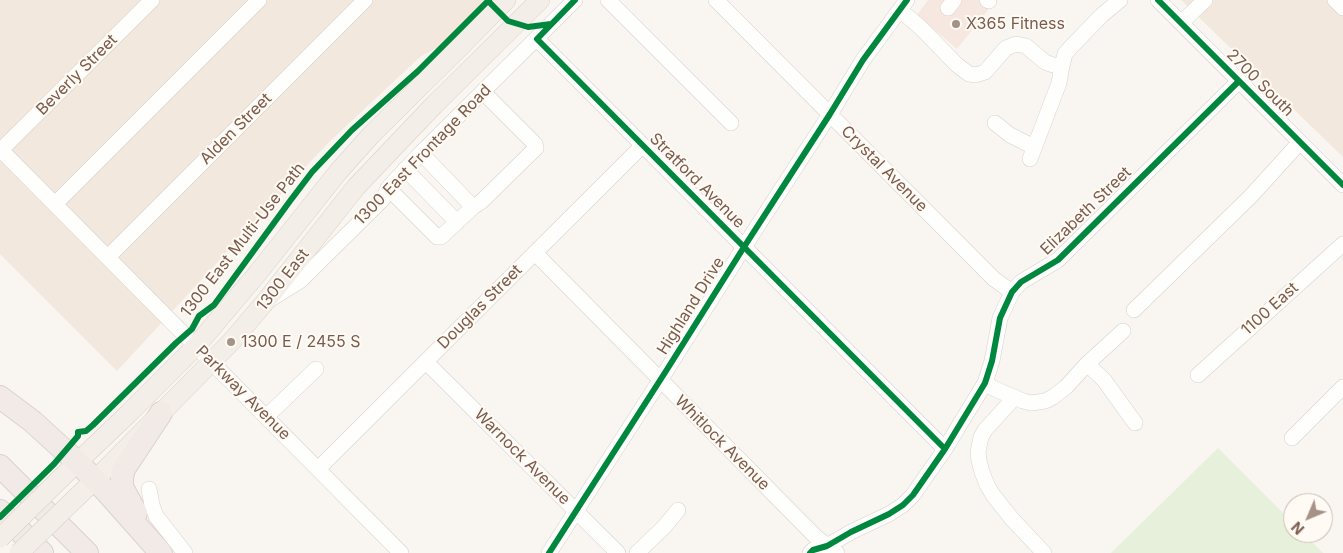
<!DOCTYPE html>
<style>
body{margin:0}
#map{position:relative;width:1343px;height:553px;overflow:hidden;background:#f9f5f0;font-family:Inter,sans-serif}
canvas{display:block}
.north{position:absolute;left:1283px;top:493px;width:50px;height:50px;box-sizing:border-box;background:#fffaf3;border:1px solid #cabbb1;border-radius:50%;rotate:225deg;font-size:14px;font-weight:700;line-height:20px;text-align:center;color:#7a5c4d}
.north::after{content:'';display:block;margin:auto;width:18px;height:22px;background:#a69286;clip-path:polygon(50% 0,100% 100%,50% 72%,0 100%)}
</style>
<div id="map">
<canvas width="1343" height="553"></canvas>
<div class="north">N</div>
</div>
<script>
const ctx = document.querySelector('canvas').getContext('2d');
ctx.lineJoin = 'round';
function fillPath(path, color) { ctx.fillStyle = color; ctx.fill(path, 'evenodd'); }
const toPath = rows => new Path2D(rows.map(r => 'M' + r).join(''));
function strokePath(path, color, width, dash) { ctx.strokeStyle = color; ctx.lineWidth = width; ctx.lineCap = dash ? 'butt' : 'round'; ctx.setLineDash(dash || []); ctx.stroke(path); }
function drawText(font, color, halo, rows, align = 'center') {
  ctx.font = font + ' Inter,sans-serif'; ctx.lineWidth = 4; ctx.setLineDash([]); ctx.textBaseline = 'middle'; ctx.strokeStyle = halo; ctx.fillStyle = color; for (const [text, x, y, turn = 0] of rows) {
    ctx.save(); ctx.translate(x, y); ctx.rotate((+turn || 0) * Math.PI / 180); ctx.textAlign = isNaN(turn) ? turn : align; if (halo) ctx.strokeText(text, 0, 0); ctx.fillText(text, 0, 0); ctx.restore();
  }
}
fillPath(toPath([
 [0,0,492,0,454,39,421,56,327,144,117,371,0,254],
 [1181,0,1343,0,1343,157]
]), '#f2e8de');
fillPath(toPath([
 [928,0,996,0,957,49,917,15]
]), '#f6e8e1');
fillPath(toPath([
 [1218,448,1293,523,1293,533,1303,533,1323,553,1111,553]
]), '#e7f0db');
const minor = toPath([
 [608,0,731,123],
 [716,0,994,279,1012,292],
 [987,0,989,1],
 [1158,0,1343,185],
 [1335,0,1343,8],
 [948,8,954,0],
 [900,10,921,28,957,65,969,74,976,75,985,72,1006,48,1016,44,1026,46,1045,62,1053,65,1062,66],
 [1181,23,1205,0],
 [537,39,945,449],
 [995,123,1010,135,1034,147],
 [0,149,401,553],
 [1,150,152,0],
 [421,153,473,207],
 [1030,159,1059,83,1062,66,1065,54,1071,47,1102,15,1120,0],
 [405,169,457,222],
 [388,188,437,237,441,237,473,207,481,202,536,148,535,144,483,92],
 [55,204,259,0],
 [535,253,817,538,837,553],
 [108,257,365,0],
 [271,299,300,281,383,199,388,188,421,153,575,0],
 [1134,310,1251,196,1300,142],
 [426,362,618,553],
 [1087,364,1104,380,1135,423],
 [1198,375,1343,244],
 [985,383,995,389,1023,401,1031,403,1045,401,1053,397,1066,387,1087,364,1123,331],
 [1014,398,985,430,981,437,978,452,979,461,982,472,987,485,993,495,1012,519,1044,553],
 [266,417,316,369],
 [1292,438,1343,387],
 [318,469,642,146],
 [149,489,152,505,156,516,185,553],
 [549,553,666,371,744,247,830,114,863,60,907,0],
 [637,553,665,526,678,510],
 [810,553,813,550,827,546,851,532,889,514,903,505,913,495,945,449,985,383,992,361,1000,318,1012,292,1021,282,1058,260,1239,81]
]);
const major = toPath([
 [62,477,128,414,196,346,257,274,338,172,371,135,460,47,506,0],
 [79,495,106,469,231,342,265,302,356,187,434,105,540,0]
]);
const highway = toPath([
 [0,397,32,421,77,462,105,490,161,553],
 [0,466,87,553],
 [0,511,42,553],
 [136,513,122,487,122,477,124,469,161,413]
]);
strokePath(minor, '#d7d1cb', 16);
strokePath(major, '#dad1cc', 20);
strokePath(highway, '#dad1cc', 24);
strokePath(minor, '#fefefd', 15);
strokePath(major, '#f3eee8', 19);
strokePath(highway, '#f2eae7', 22);
const majorBridge = toPath([
 [0,538,62,477],
 [19,553,79,495]
]);
strokePath(majorBridge, '#dad1cc', 20, []);
strokePath(majorBridge, '#f3eee8', 19);
strokePath(toPath([
 [575,0,537,39,945,449],
 [1158,0,1343,185],
 [488,1,508,21,528,27,551,24],
 [0,517,54,464,78,436,78,432,86,431,93,425,176,343,192,329,199,316,214,305,290,201,312,172,352,130,418,71,489,0],
 [549,553,666,371,744,247,830,114,863,60,907,0],
 [810,553,813,550,827,546,851,532,889,514,903,505,913,495,945,449,985,383,992,361,1000,318,1012,292,1021,282,1058,260,1239,81]
]), '#00873e', 6);
for (const [x, y, r, color] of [
 [956,24,5,"#a69286"],
 [231,342,5,"#a69286"]
]) { const dot = new Path2D(); dot.arc(x, y, r, 0, 2 * Math.PI); ctx.fillStyle = color; ctx.fill(dot); strokePath(dot, '#fffaf3', 2); }
drawText('16px', '#7a5c4d', '#fffaf3', [
 ["X365 Fitness",966,24],
 ["1300 E / 2455 S",241,342]
], 'left');
drawText('16px', '#7a5c4d', '#fffaf3', [
 ["Beverly Street",77,75,-45],
 ["2700 South",1260,83,45],
 ["Alden Street",236,129,-45],
 ["1300 East Frontage Road",423,155,-46],
 ["Crystal Avenue",884,169,45],
 ["Stratford Avenue",697,181,45],
 ["Elizabeth Street",1086,211,-44],
 ["1300 East Multi-Use Path",243,240,-52],
 ["1300 East",283,280,-52],
 ["Highland Drive",691,306,-58],
 ["Douglas Street",480,307,-45],
 ["1100 East",1270,309,-42],
 ["Parkway Avenue",243,393,45],
 ["Whitlock Avenue",722,443,45],
 ["Warnock Avenue",522,457,45]
]);
</script>
